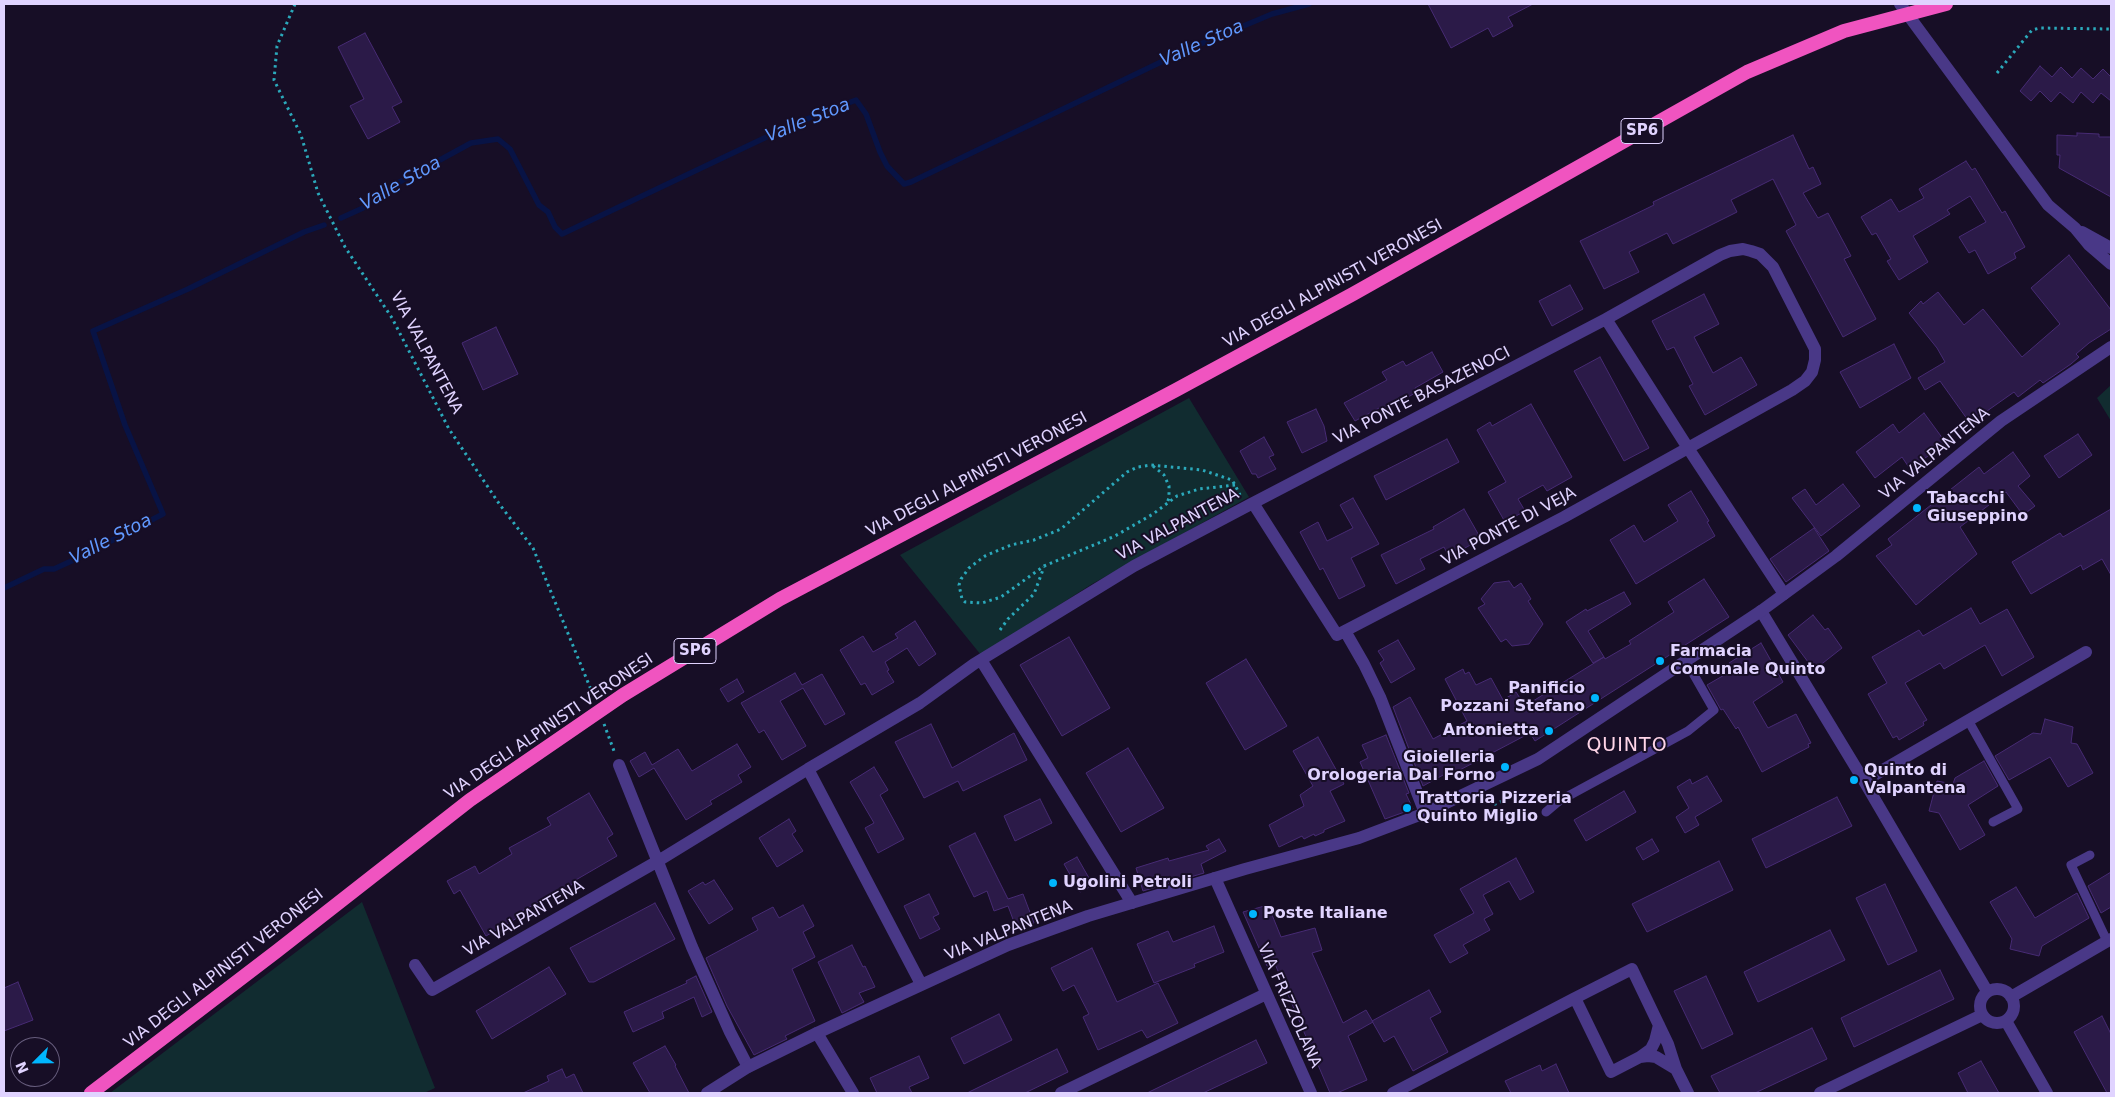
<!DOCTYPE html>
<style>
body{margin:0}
#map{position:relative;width:2115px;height:1097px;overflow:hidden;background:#170e26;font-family:"DejaVu Sans",sans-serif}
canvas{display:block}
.frame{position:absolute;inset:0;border:5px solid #e0d3ff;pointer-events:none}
.north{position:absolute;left:10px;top:1037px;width:50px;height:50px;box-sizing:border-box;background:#170e26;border:1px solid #675d7d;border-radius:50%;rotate:247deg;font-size:14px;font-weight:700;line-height:20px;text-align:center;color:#e0d3ff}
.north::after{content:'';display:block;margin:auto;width:18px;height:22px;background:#00b6fe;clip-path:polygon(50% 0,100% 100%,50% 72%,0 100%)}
</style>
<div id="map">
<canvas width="2115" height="1097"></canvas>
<div class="frame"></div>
<div class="north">N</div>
</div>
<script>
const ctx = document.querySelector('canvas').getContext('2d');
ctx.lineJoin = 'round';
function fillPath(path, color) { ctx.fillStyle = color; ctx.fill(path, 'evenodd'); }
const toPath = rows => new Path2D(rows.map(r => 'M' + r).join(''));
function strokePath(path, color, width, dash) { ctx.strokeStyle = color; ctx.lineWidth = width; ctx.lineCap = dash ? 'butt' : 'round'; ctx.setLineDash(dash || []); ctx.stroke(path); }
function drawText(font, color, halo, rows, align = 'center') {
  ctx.font = font + ' "DejaVu Sans",sans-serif'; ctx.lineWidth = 4; ctx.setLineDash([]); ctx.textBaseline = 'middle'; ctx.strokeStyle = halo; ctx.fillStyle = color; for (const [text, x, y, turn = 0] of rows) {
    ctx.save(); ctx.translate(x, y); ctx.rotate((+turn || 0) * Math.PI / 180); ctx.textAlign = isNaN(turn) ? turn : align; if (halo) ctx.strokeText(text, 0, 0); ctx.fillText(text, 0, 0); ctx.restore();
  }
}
fillPath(toPath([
 [2111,385,2111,421,2097,398],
 [1189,398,1249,497,1092,584,981,655,900,555],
 [362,902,435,1088,424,1093,110,1093]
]), '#112c30');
strokePath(toPath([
 [341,218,363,208,383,191,471,143,498,139,510,149,539,205,548,212,555,227,562,234,794,124,856,100,866,114,880,152,887,166,904,184,911,182,1186,50,1272,14,1309,4],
 [4,588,44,569,54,569,78,558,163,514,125,425,93,331,188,289,304,232,324,225]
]), '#081345', 5.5);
const building = toPath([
 [1428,4,1533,4,1508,17,1513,26,1493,37,1488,28,1451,48,1428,4],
 [365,33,402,102,392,107,400,122,368,139,350,106,364,99,338,47,365,33],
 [2040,66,2052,77,2061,67,2072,78,2081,68,2093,79,2103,69,2111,77,2111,101,2101,93,2093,103,2081,92,2073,103,2060,92,2051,102,2040,91,2031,101,2020,91,2040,66],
 [2077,133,2099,134,2099,137,2111,137,2111,197,2059,168,2060,155,2057,155,2057,135,2077,136,2077,133],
 [1793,135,1809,169,1813,167,1821,184,1803,193,1818,218,1828,213,1851,256,1844,259,1876,319,1843,337,1786,231,1796,225,1773,179,1731,200,1737,212,1673,244,1667,233,1629,252,1639,272,1604,289,1580,241,1654,205,1653,202,1793,135],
 [1966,161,1972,170,1975,168,2002,213,2005,211,2025,247,2014,253,2016,258,1988,274,1975,250,1969,253,1959,237,1986,222,1970,196,1947,210,1950,214,1913,236,1928,262,1899,280,1887,261,1891,259,1876,233,1872,235,1861,217,1891,199,1899,212,1924,198,1919,189,1966,161],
 [2069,255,2111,310,2111,329,2089,343,2076,354,2079,357,2071,364,2043,383,2040,380,2018,397,2014,392,1970,423,1940,381,1925,390,1918,378,1945,362,1937,348,1909,313,1921,301,1923,304,1938,292,1964,325,1983,309,2022,357,2060,324,2031,288,2069,255],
 [1570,285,1583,309,1552,326,1539,301,1570,285],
 [1704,294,1719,324,1694,337,1713,373,1741,357,1757,385,1705,415,1689,386,1693,384,1674,347,1667,350,1652,321,1704,294],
 [496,327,518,374,483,390,462,343,496,327],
 [1894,344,1911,378,1860,408,1840,372,1894,344],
 [1432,352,1443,372,1415,388,1417,392,1383,411,1381,407,1355,421,1344,403,1387,380,1382,372,1403,361,1406,366,1432,352],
 [1600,357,1649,448,1624,461,1574,371,1600,357],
 [1531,404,1572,477,1547,491,1543,485,1518,499,1525,511,1505,522,1488,492,1506,482,1477,430,1490,422,1492,426,1531,404],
 [1316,409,1324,426,1327,441,1302,453,1287,422,1316,409],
 [1924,413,1946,443,1910,469,1902,457,1875,478,1856,452,1893,424,1899,433,1924,413],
 [2078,434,2092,455,2059,478,2044,456,2078,434],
 [1264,437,1274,455,1269,457,1276,469,1258,478,1256,474,1252,474,1240,451,1264,437],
 [1447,439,1459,462,1386,500,1374,476,1447,439],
 [2013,452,2030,476,2018,486,2035,506,2023,515,2006,492,1960,527,1977,554,1916,605,1876,556,1892,545,1888,539,1979,467,1984,474,2013,452],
 [1843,484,1860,506,1821,536,1792,498,1805,489,1816,505,1843,484],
 [1691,491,1709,521,1707,522,1715,536,1636,584,1610,540,1634,525,1644,542,1678,521,1668,505,1691,491],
 [1353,498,1379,544,1351,558,1365,586,1339,599,1323,568,1320,570,1300,532,1318,522,1327,541,1353,528,1340,505,1353,498],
 [1464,509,1481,539,1449,557,1444,547,1420,559,1425,569,1396,584,1381,555,1434,529,1433,527,1464,509],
 [2111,509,2111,575,2102,559,2083,570,2081,565,2031,594,2012,562,2060,533,2063,537,2111,509],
 [1814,528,1829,551,1786,582,1770,559,1814,528],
 [1704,579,1729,617,1535,741,1530,733,1456,772,1454,769,1423,786,1393,707,1410,697,1433,739,1467,721,1445,679,1463,669,1465,674,1469,672,1476,685,1491,678,1503,700,1516,692,1525,706,1604,657,1605,659,1631,644,1629,641,1674,612,1668,602,1704,579],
 [1509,581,1514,588,1521,583,1531,599,1528,601,1543,624,1529,644,1512,646,1506,639,1501,642,1478,608,1485,604,1481,599,1494,583,1509,581],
 [1624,592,1631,604,1588,631,1604,657,1593,663,1566,622,1586,609,1587,611,1624,592],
 [1971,608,1980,624,2007,609,2034,657,2002,676,1985,645,1944,669,1940,663,1905,683,1927,720,1923,722,1924,725,1899,740,1897,736,1893,738,1868,694,1887,683,1872,657,1919,630,1923,636,1971,608],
 [1813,615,1825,630,1828,628,1842,648,1814,670,1788,635,1813,615],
 [915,621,936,654,919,666,907,648,885,662,889,670,887,671,894,682,872,695,865,683,861,685,840,650,863,636,873,652,898,638,895,634,915,621],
 [1069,637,1110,708,1062,736,1020,665,1069,637],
 [1398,640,1415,669,1391,683,1380,663,1384,660,1378,651,1398,640],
 [1761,643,1783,682,1753,702,1768,728,1796,714,1811,743,1808,744,1809,747,1762,772,1738,727,1736,729,1723,709,1721,710,1707,685,1733,670,1729,663,1761,643],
 [1246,659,1287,726,1245,750,1206,683,1246,659],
 [795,673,802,685,822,674,845,714,825,725,803,688,780,701,806,746,782,760,764,730,759,733,741,703,795,673],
 [737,679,744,692,728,702,720,689,737,679],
 [2045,719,2073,727,2071,743,2077,744,2093,773,2068,787,2050,757,2009,780,1995,756,2033,733,2041,734,2045,719],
 [931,724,952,768,1014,733,1027,760,963,791,958,781,924,798,895,742,931,724],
 [1386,735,1409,793,1406,794,1413,809,1385,819,1360,762,1368,758,1362,745,1386,735],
 [1318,737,1344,784,1330,791,1345,821,1324,830,1324,832,1315,836,1314,834,1304,839,1302,836,1279,847,1269,825,1304,806,1300,795,1313,786,1293,751,1318,737],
 [737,744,751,767,738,775,742,782,710,801,712,804,686,820,654,768,639,777,630,761,645,752,652,765,678,749,692,771,737,744],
 [1128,748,1164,808,1121,832,1086,773,1128,748],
 [1984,761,1998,786,1968,805,1985,835,1960,850,1939,813,1929,811,1937,781,1953,784,1955,778,1984,761],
 [874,767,888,790,880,795,904,839,878,853,865,828,874,823,850,782,874,767],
 [1707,776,1722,801,1695,817,1699,825,1685,833,1676,817,1689,808,1677,787,1690,779,1692,784,1707,776],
 [1624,791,1636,812,1586,841,1574,820,1624,791],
 [589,793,613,834,607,838,617,856,574,881,575,883,522,911,524,914,486,936,460,890,454,894,447,881,475,866,479,874,512,854,509,848,551,825,547,818,589,793],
 [1837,797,1852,826,1766,868,1752,839,1837,797],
 [1040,799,1052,823,1015,841,1004,816,1040,799],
 [789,819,796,831,792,834,803,851,777,867,759,838,789,819],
 [975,833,1008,899,1023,894,1034,923,1017,930,1008,906,994,911,987,891,974,897,949,846,975,833],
 [1219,839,1226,851,1201,864,1204,873,1143,891,1136,868,1168,858,1169,861,1209,850,1206,846,1219,839],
 [1652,839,1659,851,1643,860,1636,848,1652,839],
 [1077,857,1093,885,1080,892,1064,864,1077,857],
 [1516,858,1534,892,1520,900,1509,881,1483,895,1493,914,1484,919,1490,930,1463,945,1468,953,1450,963,1434,935,1474,913,1460,889,1516,858],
 [1719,861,1733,890,1647,932,1632,904,1719,861],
 [2111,872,2111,907,2101,913,2088,886,2111,872],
 [714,880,733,909,709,924,688,891,703,882,705,885,714,880],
 [1885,884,1917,951,1888,965,1856,898,1885,884],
 [2016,887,2035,918,2077,893,2089,918,2042,946,2039,956,2010,949,2012,939,1990,902,2016,887],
 [929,894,939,914,933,917,940,929,920,939,904,906,929,894],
 [655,903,675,939,594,982,589,982,570,948,655,903],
 [803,905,814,926,803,932,815,957,792,969,815,1021,785,1036,787,1039,754,1055,727,1006,706,958,758,930,752,918,773,907,779,918,803,905],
 [1268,905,1281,937,1315,928,1322,950,1312,953,1343,1023,1366,1010,1373,1022,1348,1036,1367,1080,1337,1093,1330,1093,1275,964,1267,966,1243,912,1268,905],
 [1214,926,1224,952,1194,964,1195,967,1154,983,1137,944,1168,931,1173,942,1214,926],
 [1830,930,1845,960,1758,1002,1744,972,1830,930],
 [852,945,863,967,865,966,875,987,859,993,864,1002,842,1013,818,962,852,945],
 [1092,948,1117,1002,1158,983,1178,1023,1147,1038,1142,1030,1098,1050,1083,1017,1089,1014,1074,985,1063,991,1051,968,1092,948],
 [549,967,566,994,492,1039,476,1011,549,967],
 [1940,970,1954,999,1854,1047,1841,1018,1940,970],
 [696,976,712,1012,702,1017,694,997,662,1012,664,1018,633,1032,624,1012,687,983,686,981,696,976],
 [1706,976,1733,1034,1702,1049,1674,991,1706,976],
 [18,982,33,1020,4,1031,4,988,18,982],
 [1429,990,1441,1012,1430,1018,1448,1052,1413,1071,1394,1036,1384,1042,1372,1021,1429,990],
 [999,1014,1012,1040,964,1064,951,1038,999,1014],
 [2102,1016,2111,1034,2111,1093,2107,1093,2074,1032,2102,1016],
 [1812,1028,1827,1059,1755,1093,1720,1093,1711,1076,1812,1028],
 [1256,1040,1267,1063,1203,1093,1147,1093,1256,1040],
 [665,1046,676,1065,675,1066,689,1093,650,1093,633,1063,665,1046],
 [1057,1049,1068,1072,1025,1093,967,1093,1057,1049],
 [919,1056,929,1078,909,1087,912,1093,877,1093,870,1078,919,1056],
 [1981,1061,1999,1093,1968,1093,1958,1073,1981,1061],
 [1556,1064,1569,1093,1511,1093,1505,1081,1540,1065,1542,1071,1556,1064],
 [562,1069,566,1078,574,1074,583,1093,523,1093,549,1081,547,1076,562,1069]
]);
fillPath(building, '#2b1a48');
strokePath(building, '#472b74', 1);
strokePath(toPath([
 [295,4,277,46,274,80,301,135,318,193,345,247,392,318,449,429,500,505,533,548,594,697],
 [1997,73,2032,30,2040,28,2111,29],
 [1153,466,1164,475,1169,486,1169,498,1167,503],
 [1235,485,1199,489,1177,496,1153,514,1115,536,1044,566,1001,597,982,603,965,602,962,599,959,585,961,579,969,568,985,556,1011,545,1034,540,1061,529,1127,472,1138,467,1151,465,1202,470,1232,480,1235,485,1240,495],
 [1000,630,1008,619,1034,594,1044,567],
 [604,724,614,751],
 [1492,797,1495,804,1520,794]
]), '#2ba9bb', 3, [2.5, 4]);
strokePath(toPath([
 [1968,720,2018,809,1993,822],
 [1546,812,1559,801,1688,731,1714,710,1686,661],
 [2090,855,2071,865,2107,941]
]), '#493887', 9);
strokePath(toPath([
 [1253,503,1606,319,1720,255,1730,251,1743,249,1751,251,1760,254,1773,267,1815,349,1815,360,1812,372,1805,381,1792,390,1688,448,1606,319],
 [1761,611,1864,781,1987,991],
 [1345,631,1364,664,1380,697,1425,813],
 [981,660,1132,903],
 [619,765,692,947,730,1032,748,1067],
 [1864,781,2086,652],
 [1215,878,1311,1093],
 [415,965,432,990,658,861,808,769],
 [921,984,808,769,920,703,974,664,1134,566,1253,503,1337,635,1564,517,1688,448,1784,594],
 '1980 1006a17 17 0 1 1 34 0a17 17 0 1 1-34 0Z',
 [2011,997,2111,939],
 [2006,1021,2047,1093],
 [817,1033,853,1093],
 [1640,1057,1651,1049,1655,1041,1659,1025],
 [1676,1069,1656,1057,1648,1056,1640,1057,1611,1072,1575,998,1632,969,1668,1044,1676,1069,1688,1093],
 [1061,1093,1266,994],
 [1393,1093,1575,998],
 [1820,1093,1982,1015]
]), '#493887', 12);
strokePath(toPath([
 [1900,4,2048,205,2075,228,2089,245,2111,264],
 [2082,232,2111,248],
 [707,1093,748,1067,817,1033,1008,945,1088,916,1245,869,1359,838,1425,813,1538,759,1761,611,1836,556,2001,421,2111,347]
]), '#493887', 12);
strokePath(toPath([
 [91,1093,277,951,470,800,623,695,780,599,1176,390,1353,294,1747,72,1844,31,1946,4]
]), '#f054c0', 14);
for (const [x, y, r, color] of [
 [1917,508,5,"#00b6fe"],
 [1660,661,5,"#00b6fe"],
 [1595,698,5,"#00b6fe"],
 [1549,731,5,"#00b6fe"],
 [1505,767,5,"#00b6fe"],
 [1854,780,5,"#00b6fe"],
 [1407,808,5,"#00b6fe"],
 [1053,883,5,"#00b6fe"],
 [1253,914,5,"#00b6fe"]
]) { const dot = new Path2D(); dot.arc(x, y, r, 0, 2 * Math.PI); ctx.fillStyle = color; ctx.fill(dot); strokePath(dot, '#170e26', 2); }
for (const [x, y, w] of [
 [1642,131,42],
 [695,651,42]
]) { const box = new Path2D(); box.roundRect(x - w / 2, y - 12.5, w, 25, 4); ctx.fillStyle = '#170e26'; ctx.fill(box); strokePath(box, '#e0d3ff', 1); }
drawText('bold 15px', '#e0d3ff', null, [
 ["SP6",1642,131],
 ["SP6",695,651]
]);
drawText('16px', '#e0d3ff', '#170e26', [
 ["VIA DEGLI ALPINISTI VERONESI",1333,284,-29],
 ["VIA VALPANTENA",426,353,62],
 ["VIA PONTE BASAZENOCI",1422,396,-27],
 ["VIA VALPANTENA",1935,454,-39],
 ["VIA DEGLI ALPINISTI VERONESI",977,475,-28],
 ["VIA VALPANTENA",1178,525,-28],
 ["VIA PONTE DI VEJA",1509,527,-28],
 ["VIA DEGLI ALPINISTI VERONESI",549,727,-34],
 ["VIA VALPANTENA",524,919,-30],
 ["VIA VALPANTENA",1009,931,-22],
 ["VIA DEGLI ALPINISTI VERONESI",224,969,-38],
 ["VIA FRIZZOLANA",1289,1006,66]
]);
drawText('bold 16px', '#e0d3ff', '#170e26', [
 ["Tabacchi",1927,499],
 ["Giuseppino",1927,517],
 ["Farmacia",1670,652],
 ["Comunale Quinto",1670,670],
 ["Panificio",1585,689,"right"],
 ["Pozzani Stefano",1585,707,"right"],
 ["Antonietta",1539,731,"right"],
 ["Gioielleria",1495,758,"right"],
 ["Orologeria Dal Forno",1495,776,"right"],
 ["Quinto di",1864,771],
 ["Valpantena",1864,789],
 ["Trattoria Pizzeria",1417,799],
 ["Quinto Miglio",1417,817],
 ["Ugolini Petroli",1063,883],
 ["Poste Italiane",1263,914]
], 'left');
drawText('italic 18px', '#6199ff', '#170e26', [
 ["Valle Stoa",1202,44,-24],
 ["Valle Stoa",808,121,-22],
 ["Valle Stoa",401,184,-30],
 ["Valle Stoa",111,540,-27]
]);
ctx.letterSpacing = '1px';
drawText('19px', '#ffd5e8', '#170e26', [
 ["QUINTO",1627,746]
]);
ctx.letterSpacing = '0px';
</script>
